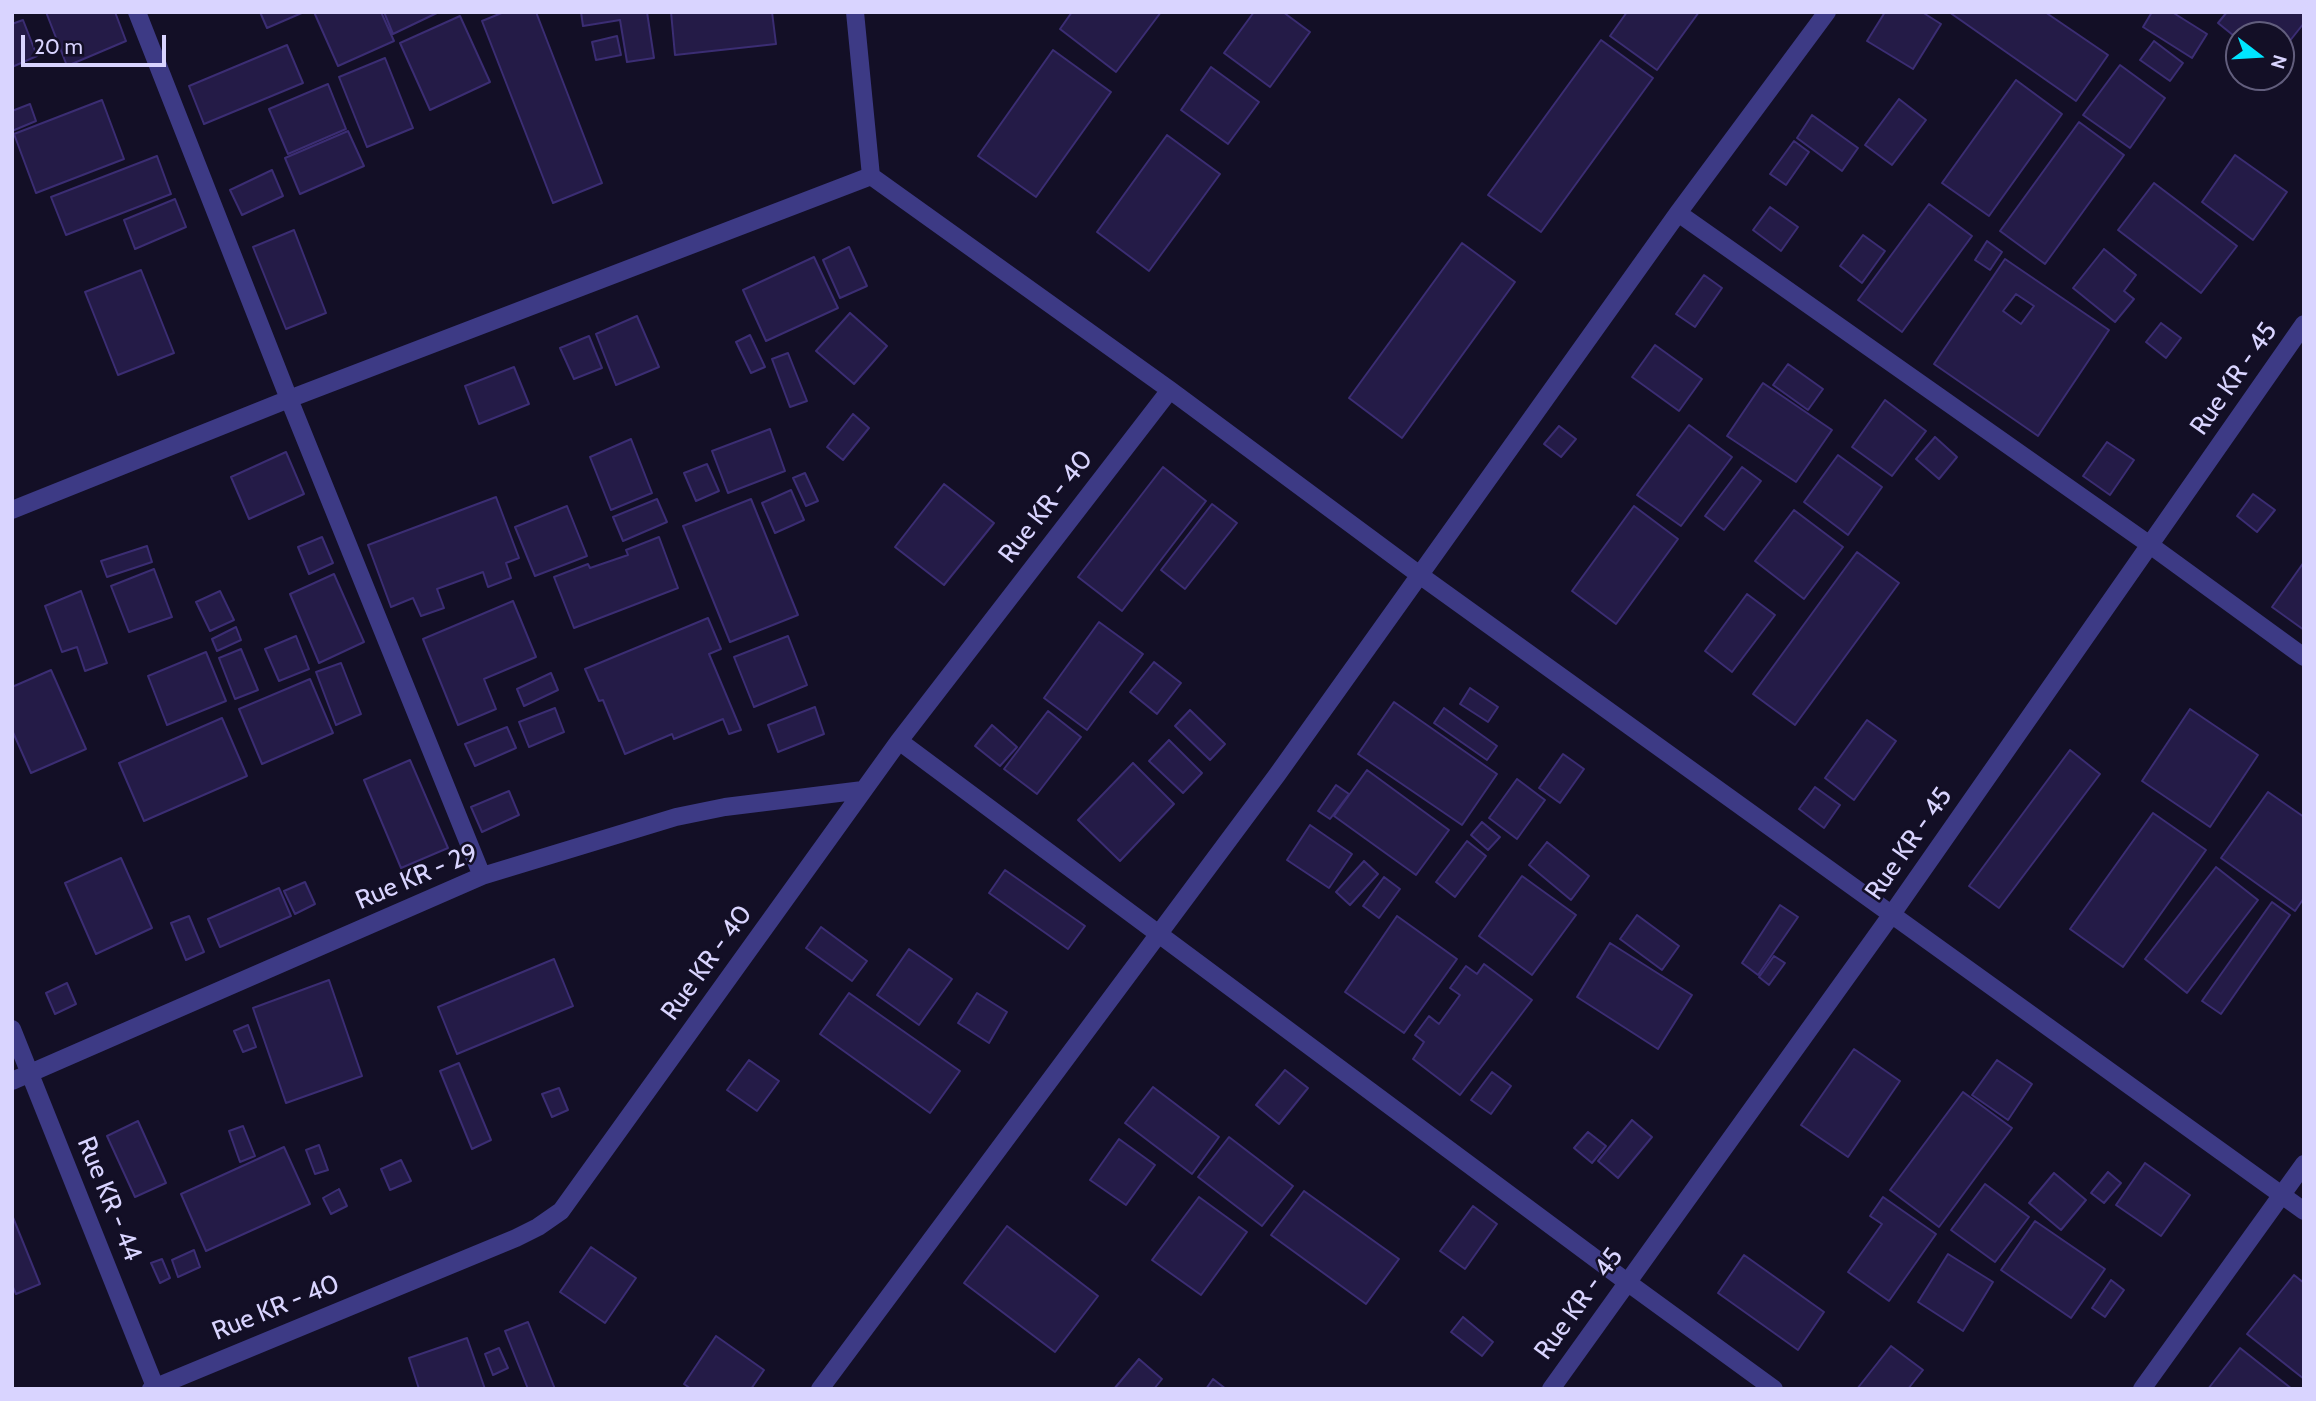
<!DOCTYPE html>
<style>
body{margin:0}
#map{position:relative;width:2316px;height:1401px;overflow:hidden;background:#130f26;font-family:Cabin,sans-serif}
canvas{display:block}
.frame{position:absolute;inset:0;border:14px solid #d9d4ff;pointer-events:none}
.north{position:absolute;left:2225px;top:21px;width:70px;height:70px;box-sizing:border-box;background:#130f26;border:2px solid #625e7d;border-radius:50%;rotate:107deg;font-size:19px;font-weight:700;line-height:28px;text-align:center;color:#d9d4ff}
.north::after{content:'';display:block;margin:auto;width:24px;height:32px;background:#00e5ff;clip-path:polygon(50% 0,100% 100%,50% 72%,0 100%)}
.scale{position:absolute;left:21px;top:35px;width:145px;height:32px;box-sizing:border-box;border:4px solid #d9d4ff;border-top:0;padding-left:9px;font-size:21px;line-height:24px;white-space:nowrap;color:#d9d4ff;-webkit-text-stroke:5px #130f26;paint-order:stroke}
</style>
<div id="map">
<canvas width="2316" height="1401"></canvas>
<div class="frame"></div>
<div class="north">N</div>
<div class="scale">20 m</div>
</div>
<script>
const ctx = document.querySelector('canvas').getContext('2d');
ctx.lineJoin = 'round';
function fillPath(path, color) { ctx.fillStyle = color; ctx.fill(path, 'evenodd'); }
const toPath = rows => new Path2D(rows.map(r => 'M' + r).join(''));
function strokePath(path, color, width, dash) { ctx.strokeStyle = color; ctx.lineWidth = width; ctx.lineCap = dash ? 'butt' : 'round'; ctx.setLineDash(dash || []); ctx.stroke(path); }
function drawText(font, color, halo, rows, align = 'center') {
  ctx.font = font + ' Cabin,sans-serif'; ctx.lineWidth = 5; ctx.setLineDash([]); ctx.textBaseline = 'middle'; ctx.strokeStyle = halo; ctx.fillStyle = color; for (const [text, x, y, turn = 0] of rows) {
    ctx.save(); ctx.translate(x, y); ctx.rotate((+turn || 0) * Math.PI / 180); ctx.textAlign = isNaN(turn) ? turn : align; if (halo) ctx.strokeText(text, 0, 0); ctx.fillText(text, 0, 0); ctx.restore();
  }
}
const building = toPath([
 [46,12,115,12,126,41,67,66,46,12],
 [260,12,304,12,267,28,260,12],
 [314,12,381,12,394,41,338,66,314,12],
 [384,12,439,12,393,34,384,12],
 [504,12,536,12,602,183,553,203,482,21,504,12],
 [581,12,647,12,654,58,627,62,620,20,583,26,581,12],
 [671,12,772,12,776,44,675,55,671,12],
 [1072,12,1161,12,1116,72,1060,29,1072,12],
 [1254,12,1283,12,1310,32,1270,87,1224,53,1254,12],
 [1627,12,1699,12,1657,70,1610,36,1627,12],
 [1885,12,1922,12,1941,24,1913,69,1867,41,1885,12],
 [1949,12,2045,12,2108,55,2076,101,1949,12],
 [2152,12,2172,12,2207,34,2192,58,2143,27,2152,12],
 [2227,12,2301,12,2304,14,2304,23,2281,52,2281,35,2239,35,2239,40,2218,23,2227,12],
 [460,16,490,82,430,110,400,43,460,16],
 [23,20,37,56,12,67,12,24,23,20],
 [617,36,621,55,596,60,592,42,617,36],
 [1601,40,1653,78,1541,232,1488,195,1601,40],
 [2154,41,2183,63,2170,81,2140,60,2154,41],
 [287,45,303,83,204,124,189,86,287,45],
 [1053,50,1111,92,1036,197,978,156,1053,50],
 [385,58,413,128,367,147,339,77,385,58],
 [2120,65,2165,98,2130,148,2083,115,2120,65],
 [1211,67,1259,102,1228,144,1181,110,1211,67],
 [2016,80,2062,114,1989,216,1942,183,2016,80],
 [328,84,346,129,288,154,269,109,328,84],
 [1899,99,1926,120,1892,165,1865,145,1899,99],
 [102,100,124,159,36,193,14,134,102,100],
 [30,104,36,121,12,131,12,111,30,104],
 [1812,115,1858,148,1842,171,1797,138,1812,115],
 [2079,122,2124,155,2045,264,2000,231,2079,122],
 [348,131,364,166,300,194,285,158,348,131],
 [1167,135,1220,174,1149,271,1097,232,1167,135],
 [1794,141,1809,152,1786,185,1770,174,1794,141],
 [2235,155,2287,192,2253,240,2202,202,2235,155],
 [157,156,171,194,66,235,51,197,157,156],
 [272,170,283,196,242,215,230,190,272,170],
 [2154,183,2237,246,2201,293,2118,230,2154,183],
 [175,199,186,227,135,249,124,220,175,199],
 [1929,204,1972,236,1902,332,1858,300,1929,204],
 [1770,207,1798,227,1781,251,1753,230,1770,207],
 [294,230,326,313,286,329,253,247,294,230],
 [1863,235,1885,251,1862,283,1840,266,1863,235],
 [1987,241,2002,252,1990,270,1975,260,1987,241],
 [1462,243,1515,282,1402,438,1349,398,1462,243],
 [849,247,867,286,840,298,823,260,849,247],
 [2104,249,2136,275,2124,291,2134,299,2115,322,2073,288,2104,249],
 [814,257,838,308,766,341,743,290,814,257],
 [2005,259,2109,330,2038,436,1934,364,2005,259],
 [2016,294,2034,306,2021,324,2003,311,2016,294],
 [141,270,174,353,118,375,85,292,141,270],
 [1704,275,1722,288,1695,327,1676,314,1704,275],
 [850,313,887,346,854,384,816,351,850,313],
 [637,316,659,367,616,385,596,334,637,316],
 [2161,323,2181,338,2166,358,2146,342,2161,323],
 [750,335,765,367,751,373,736,342,750,335],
 [589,336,602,368,574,379,560,348,589,336],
 [1655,345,1702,379,1679,411,1632,377,1655,345],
 [788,353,807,401,790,407,772,359,788,353],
 [1788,364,1823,389,1808,410,1773,385,1788,364],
 [514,367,529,404,479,424,465,386,514,367],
 [1763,383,1832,430,1796,482,1727,436,1763,383],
 [1885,400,1926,431,1892,476,1852,447,1885,400],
 [853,414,869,428,843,460,827,447,853,414],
 [1689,425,1732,457,1681,526,1637,495,1689,425],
 [1559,426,1576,439,1561,457,1544,444,1559,426],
 [770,429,785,471,728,493,712,451,770,429],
 [1935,437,1957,457,1939,479,1916,459,1935,437],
 [631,439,652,493,611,510,590,457,631,439],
 [2107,442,2134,460,2110,495,2083,476,2107,442],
 [286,452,304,494,249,519,231,477,286,452],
 [1838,455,1882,487,1848,535,1804,502,1838,455],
 [707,464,719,491,696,501,684,473,707,464],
 [1163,467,1206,501,1122,611,1078,577,1163,467],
 [1742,467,1761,481,1724,530,1705,516,1742,467],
 [805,473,818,501,806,506,793,478,805,473],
 [944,484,994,523,944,585,895,547,944,484],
 [791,490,804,520,775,533,762,503,791,490],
 [2253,494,2275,510,2257,532,2237,516,2253,494],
 [496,497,519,558,506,563,511,578,488,587,483,572,437,589,444,608,421,616,413,598,391,607,368,545,496,497],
 [657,499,667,522,623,541,613,517,657,499],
 [751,499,798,615,730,642,683,526,751,499],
 [1212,504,1237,523,1185,589,1161,570,1212,504],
 [567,506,587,556,535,576,515,527,567,506],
 [1634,506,1678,539,1616,624,1572,591,1634,506],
 [1794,510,1843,547,1804,599,1755,561,1794,510],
 [322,537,333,563,309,574,298,547,322,537],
 [659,537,678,588,574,628,554,577,588,564,590,568,628,555,626,550,659,537],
 [147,546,152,562,107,577,101,561,147,546],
 [1857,552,1899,583,1795,725,1753,694,1857,552],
 [2304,562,2304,630,2272,607,2304,562],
 [154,569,172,617,129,632,111,586,154,569],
 [334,574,364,642,319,663,290,594,334,574],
 [81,591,107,663,85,671,77,647,62,652,45,606,81,591],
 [220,591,234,620,210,631,196,602,220,591],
 [1747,594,1775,615,1732,672,1705,651,1747,594],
 [513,601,536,657,484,679,496,709,458,725,423,639,513,601],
 [708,618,721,649,709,654,741,730,729,734,723,719,674,739,672,734,625,754,603,700,599,701,585,669,708,618],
 [1099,622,1143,654,1087,730,1044,698,1099,622],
 [236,627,241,640,217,651,212,639,236,627],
 [296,636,309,669,279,681,265,649,296,636],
 [788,636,807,685,754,707,734,657,788,636],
 [241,649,258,690,235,699,219,658,241,649],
 [206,652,226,701,167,725,148,676,206,652],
 [1154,662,1181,683,1157,714,1130,692,1154,662],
 [341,663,361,714,336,725,316,672,341,663],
 [51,670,86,749,31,773,12,730,12,687,51,670],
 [551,673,558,690,524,706,517,689,551,673],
 [310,679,333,733,262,764,239,709,310,679],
 [1470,688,1498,707,1488,722,1460,704,1470,688],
 [1394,702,1497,774,1462,825,1358,754,1394,702],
 [815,707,824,734,778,752,768,725,815,707],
 [555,708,564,732,529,747,519,722,555,708],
 [1444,708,1497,746,1487,760,1434,723,1444,708],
 [2190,709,2258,755,2210,827,2142,781,2190,709],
 [1190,710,1225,744,1210,760,1175,726,1190,710],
 [1048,711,1081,737,1037,794,1004,769,1048,711],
 [222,718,247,776,144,821,119,763,222,718],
 [1867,720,1896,741,1854,800,1825,778,1867,720],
 [992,725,1017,747,1000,766,975,746,992,725],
 [507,727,516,748,475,766,465,744,507,727],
 [1169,740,1202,773,1183,793,1149,761,1169,740],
 [2070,750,2100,774,1999,908,1969,886,2070,750],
 [1563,754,1584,769,1560,803,1539,788,1563,754],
 [410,760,448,848,401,868,364,780,410,760],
 [1133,763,1174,804,1120,861,1078,820,1133,763],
 [1367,770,1449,830,1416,875,1334,816,1367,770],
 [1517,779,1545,800,1517,839,1489,818,1517,779],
 [1336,785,1349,794,1330,819,1318,811,1336,785],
 [1815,787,1840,805,1824,828,1799,809,1815,787],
 [509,791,519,815,482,832,471,807,509,791],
 [2268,792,2304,817,2304,898,2295,911,2221,858,2268,792],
 [2153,813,2206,850,2123,967,2070,929,2153,813],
 [1482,822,1500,837,1488,850,1471,835,1482,822],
 [1310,825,1352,854,1329,888,1287,860,1310,825],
 [1467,841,1486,856,1455,897,1436,882,1467,841],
 [1547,842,1589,876,1571,900,1529,865,1547,842],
 [121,858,152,928,96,954,65,883,121,858],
 [1364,861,1378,874,1350,905,1336,892,1364,861],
 [2216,867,2258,900,2187,993,2145,959,2216,867],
 [1005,870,1085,926,1068,949,989,893,1005,870],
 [1522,876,1576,915,1532,975,1479,936,1522,876],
 [1384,877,1400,889,1379,918,1363,906,1384,877],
 [305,882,315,904,295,914,284,891,305,882],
 [279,888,291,916,220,947,208,919,279,888],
 [2272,902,2290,915,2221,1014,2202,1001,2272,902],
 [1780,905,1798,917,1758,975,1742,963,1780,905],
 [1637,915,1679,946,1662,970,1620,939,1637,915],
 [189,916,204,952,186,960,171,923,189,916],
 [1397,916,1457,959,1404,1033,1345,992,1397,916],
 [821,927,867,961,852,981,806,948,821,927],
 [1610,943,1692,995,1658,1049,1577,997,1610,943],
 [909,949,952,979,919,1025,877,995,909,949],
 [1774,956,1785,963,1769,985,1759,977,1774,956],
 [554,959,573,1006,457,1054,438,1007,554,959],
 [1484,964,1532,1000,1460,1095,1413,1059,1424,1042,1415,1035,1429,1016,1439,1024,1460,995,1450,988,1466,966,1477,974,1484,964],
 [329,980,362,1076,286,1103,253,1008,329,980],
 [67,983,76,1004,55,1014,46,993,67,983],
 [849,993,960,1071,930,1113,820,1034,849,993],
 [977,993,1007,1012,989,1043,958,1023,977,993],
 [248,1025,256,1047,243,1052,234,1031,248,1025],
 [1854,1049,1900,1081,1848,1157,1801,1125,1854,1049],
 [749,1060,779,1081,757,1111,727,1090,749,1060],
 [1997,1060,2032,1084,2008,1120,1972,1095,1997,1060],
 [459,1063,491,1140,472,1149,440,1071,459,1063],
 [1285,1070,1308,1088,1279,1124,1256,1105,1285,1070],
 [1492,1072,1511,1086,1491,1114,1471,1100,1492,1072],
 [1153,1087,1219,1137,1192,1174,1125,1123,1153,1087],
 [559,1088,568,1110,552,1117,542,1094,559,1088],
 [1963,1092,2012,1128,1939,1227,1890,1190,1963,1092],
 [1632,1120,1652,1137,1618,1178,1598,1161,1632,1120],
 [138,1121,166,1183,135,1197,107,1136,138,1121],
 [243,1126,255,1156,240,1162,229,1131,243,1126],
 [1588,1132,1606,1146,1592,1163,1574,1148,1588,1132],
 [1229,1137,1293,1186,1262,1226,1198,1177,1229,1137],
 [1119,1139,1155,1165,1126,1205,1090,1180,1119,1139],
 [319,1145,328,1170,315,1174,306,1150,319,1145],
 [284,1147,310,1204,206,1251,181,1194,284,1147],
 [401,1160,411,1181,390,1190,381,1169,401,1160],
 [2145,1163,2190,1195,2161,1236,2116,1205,2145,1163],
 [2108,1172,2121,1183,2104,1203,2091,1193,2108,1172],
 [2054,1173,2086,1200,2061,1230,2029,1203,2054,1173],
 [1985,1184,2029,1217,1995,1262,1951,1230,1985,1184],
 [339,1189,347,1206,331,1214,323,1198,339,1189],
 [1304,1191,1399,1259,1366,1304,1271,1235,1304,1191],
 [1199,1197,1247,1232,1201,1295,1152,1260,1199,1197],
 [1883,1197,1936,1234,1889,1301,1848,1272,1882,1224,1870,1216,1883,1197],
 [1473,1206,1497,1224,1465,1269,1440,1251,1473,1206],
 [12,1215,40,1284,16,1294,12,1285,12,1215],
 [2035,1221,2105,1269,2071,1318,2001,1270,2035,1221],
 [1007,1226,1098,1296,1055,1352,964,1283,1007,1226],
 [591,1247,636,1278,605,1323,560,1292,591,1247],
 [194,1250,200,1267,178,1277,172,1260,194,1250],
 [1948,1254,1993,1282,1963,1331,1918,1302,1948,1254],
 [1744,1255,1824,1312,1798,1350,1718,1293,1744,1255],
 [162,1259,170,1278,160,1283,151,1263,162,1259],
 [2294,1275,2304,1283,2304,1379,2247,1334,2294,1275],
 [2111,1280,2124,1290,2105,1317,2092,1308,2111,1280],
 [1463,1317,1493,1342,1482,1356,1451,1332,1463,1317],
 [528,1322,555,1389,528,1389,505,1331,528,1322],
 [716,1336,764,1370,751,1389,691,1389,684,1384,716,1336],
 [467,1338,485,1389,419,1389,409,1358,467,1338],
 [1891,1346,1923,1370,1908,1389,1857,1389,1891,1346],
 [499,1348,508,1368,493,1375,485,1354,499,1348],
 [2240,1348,2292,1389,2208,1389,2240,1348],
 [1139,1359,1162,1379,1154,1389,1114,1389,1139,1359],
 [1213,1379,1226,1389,1206,1389,1213,1379]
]);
fillPath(building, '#241b47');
strokePath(building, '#3b2d73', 2);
strokePath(toPath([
 [137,12,289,399,482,876],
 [855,12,871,176,1170,390,1421,576,2304,1211],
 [1678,213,2150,545,2304,657],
 [12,510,289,399,871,176],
 [899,741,1627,1282,1774,1389],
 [12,1029,156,1389],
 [12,1081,482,876,676,817,725,807,863,790],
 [151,1389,516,1238,538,1227,561,1211,899,741,1170,390],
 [820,1389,1277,775,1678,213,1827,12],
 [1551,1389,1892,914,2304,324],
 [2142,1389,2304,1164]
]), '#3d3a85', 18);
drawText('26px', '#d9d4ff', '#130f26', [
 ["Rue KR - 45",2234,379,-55],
 ["Rue KR - 40",1046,507,-52],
 ["Rue KR - 45",1909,844,-55],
 ["Rue KR - 29",417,877,-23],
 ["Rue KR - 40",707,963,-54],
 ["Rue KR - 44",109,1199,68],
 ["Rue KR - 45",1579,1304,-54],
 ["Rue KR - 40",276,1308,-22]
]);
</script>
